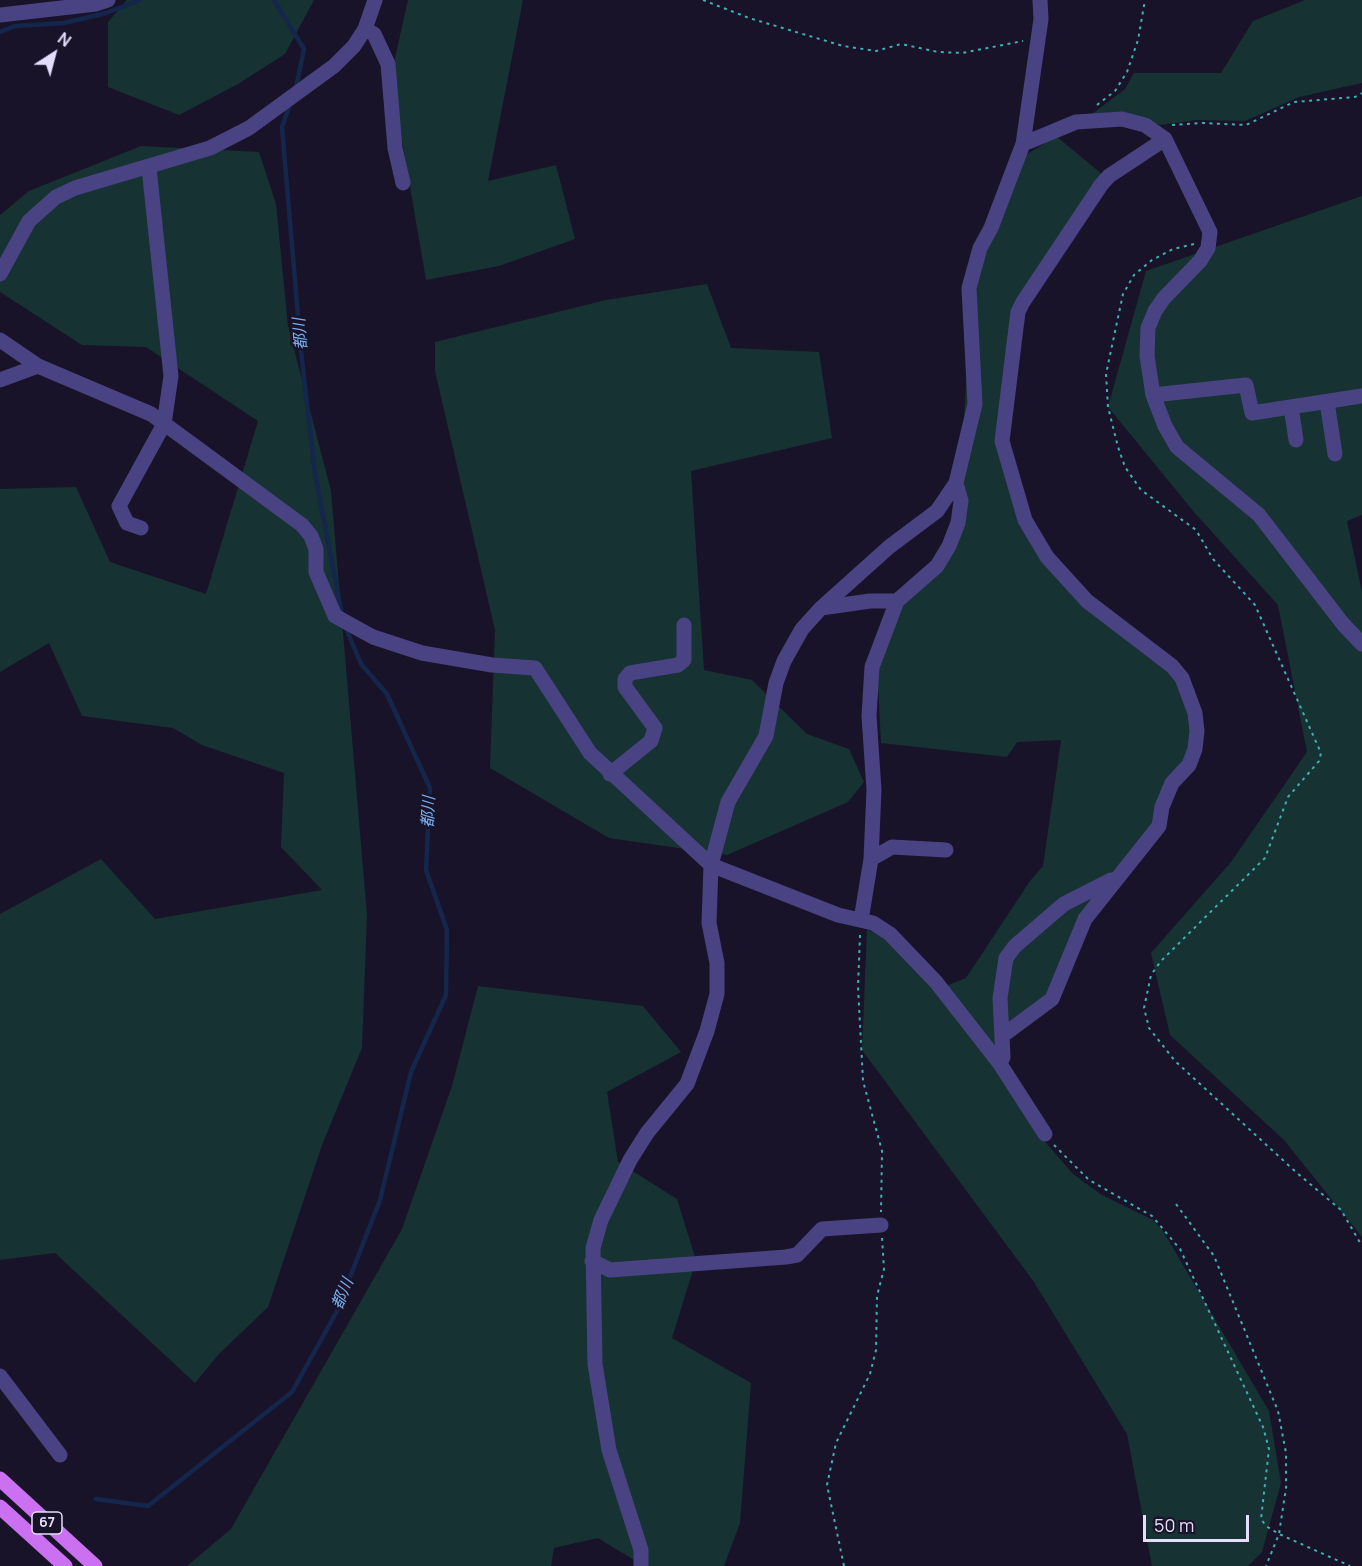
<!DOCTYPE html>
<meta charset="utf-8">
<style>
body{margin:0}
#map{position:relative;width:1362px;height:1566px;overflow:hidden;background:#191329;font-family:Manrope,sans-serif}
canvas{display:block}
.north{position:absolute;left:24px;top:24px;width:60px;height:60px;-webkit-text-stroke:4px #191329;paint-order:stroke;rotate:36deg;font-size:16px;font-weight:700;line-height:24px;text-align:center;color:#e4defc}
.north::after{content:'';display:block;margin:auto;width:21px;height:27px;background:#e4defc;clip-path:polygon(50% 0,100% 100%,50% 72%,0 100%)}
.scale{position:absolute;left:1143px;top:1515px;width:106px;height:27px;box-sizing:border-box;border:3px solid #e4defc;border-top:0;padding-left:8px;font-size:18px;line-height:21px;white-space:nowrap;color:#e4defc;-webkit-text-stroke:4px #191329;paint-order:stroke}
</style>
<div id="map">
<canvas width="1362" height="1566"></canvas>
<div class="north">N</div>
<div class="scale">50 m</div>
</div>
<script>
const ctx = document.querySelector('canvas').getContext('2d');
ctx.lineJoin = 'round';
function fillPath(path, color) { ctx.fillStyle = color; ctx.fill(path, 'evenodd'); }
const toPath = rows => new Path2D(rows.map(r => 'M' + r).join(''));
function strokePath(path, color, width, dash) { ctx.strokeStyle = color; ctx.lineWidth = width; ctx.lineCap = dash ? 'butt' : 'round'; ctx.setLineDash(dash || []); ctx.stroke(path); }
function drawText(font, color, halo, rows, align = 'center') {
  ctx.font = font + ' Manrope,"Noto Sans JP",sans-serif'; ctx.lineWidth = 5; ctx.setLineDash([]); ctx.textBaseline = 'middle'; ctx.strokeStyle = halo; ctx.fillStyle = color; for (const [text, x, y, turn = 0] of rows) {
    ctx.save(); ctx.translate(x, y); ctx.rotate((+turn || 0) * Math.PI / 180); ctx.textAlign = isNaN(turn) ? turn : align; if (halo) ctx.strokeText(text, 0, 0); ctx.fillText(text, 0, 0); ctx.restore();
  }
}
fillPath(toPath([
 [127,0,314,0,285,54,238,84,179,115,108,87,108,22],
 [408,0,523,0,488,181,556,165,575,239,499,266,426,280,391,76],
 [1305,0,1362,0,1362,83,1299,97,1245,121,1197,120,1160,125,1139,119,1088,117,1125,89,1134,73,1221,73,1253,21],
 [1056,136,1103,175,1016,306,999,442,1037,548,1172,673,1184,693,1193,737,1157,822,1118,871,1045,1000,998,1051,946,986,966,978,1030,881,1043,866,1061,740,1017,742,1007,757,881,743,877,666,897,614,965,514,962,452,972,282,1026,155],
 [141,146,259,152,276,204,288,326,331,491,367,915,362,1048,322,1145,268,1307,219,1354,195,1383,55,1253,0,1260,0,914,101,859,155,919,322,890,281,847,284,773,202,745,173,728,82,716,49,643,0,672,0,489,76,487,110,562,206,594,258,421,146,347,82,345,0,292,0,215,29,191],
 [1362,196,1362,515,1347,521,1362,592,1362,1237,1284,1140,1170,1035,1151,953,1231,862,1307,752,1278,605,1194,512,1108,407,1146,271],
 [707,284,731,348,819,352,832,438,691,471,704,670,752,680,807,734,849,749,864,782,848,802,727,855,609,838,490,768,495,630,435,371,435,342,606,300],
 [867,929,898,947,980,1044,1040,1136,1073,1174,1102,1195,1153,1220,1163,1231,1269,1411,1281,1483,1262,1552,1248,1566,1152,1566,1127,1434,1034,1282,862,1050],
 [478,986,643,1006,681,1052,607,1092,618,1162,677,1199,696,1260,672,1338,751,1383,740,1523,724,1566,644,1566,598,1538,554,1548,551,1566,187,1566,231,1529,402,1229,452,1086]
]), '#173232');
strokePath(toPath([
 [274,0,304,49,296,88],
 [0,32,15,26,64,23,106,13,140,0],
 [290,104,282,127,301,351,315,474,342,615],
 [96,1499,148,1506,292,1392,336,1313,380,1200,411,1072,446,995,447,930,426,870,430,788,387,694,361,664,345,626]
]), '#14264c', 4.5);
strokePath(toPath([
 [703,0,749,18,843,46,876,51,901,44,938,52,962,53,1023,41],
 [1097,105,1115,91,1127,72,1138,40,1145,0],
 [1172,125,1203,123,1246,125,1294,102,1355,97,1362,93],
 [1194,244,1173,249,1152,260,1134,275,1123,294,1106,374,1108,407,1118,447,1125,467,1141,490,1196,530,1213,559,1255,605,1321,753,1319,761,1288,797,1265,858,1161,961,1151,975,1144,1008,1149,1028,1175,1061,1297,1173,1341,1210,1362,1246],
 [860,935,858,987,863,1081,882,1151,881,1212],
 [1054,1145,1089,1180,1152,1216,1180,1249,1263,1427,1269,1449,1261,1519,1266,1526,1279,1534,1350,1566],
 [1176,1204,1214,1256,1278,1411,1286,1453,1286,1488,1279,1534,1266,1566],
 [844,1566,827,1485,836,1443,870,1374,876,1350,877,1296,884,1269,882,1238]
]), '#3db1b2', 2, [3, 4.5]);
strokePath(toPath([
 [0,15,96,4,108,0],
 [365,29,374,34,388,64,395,148,403,183],
 [1023,144,1076,122,1122,119,1145,125,1165,139,1210,232,1208,248,1200,261,1164,298,1155,311,1148,328,1147,356,1153,395,1165,426,1177,447,1259,515,1343,624,1362,644],
 [0,274,29,221,56,197,75,188,210,148,249,128,334,66,354,46,365,29,375,0],
 [0,340,38,366,151,414,302,525,311,536,316,549,316,572,335,616,373,637,422,653,492,665,535,668,590,753,711,865,838,915,873,923,890,934,936,982,1000,1064,1045,1134],
 [0,380,38,366],
 [1153,395,1246,385,1252,413,1362,396],
 [1327,402,1335,454],
 [1291,407,1296,440],
 [141,528,127,523,119,506,164,424,171,376,149,168],
 [821,608,870,601,897,601],
 [610,774,651,741,655,728,625,687,625,679,630,673,678,665,684,660,684,625],
 [871,859,892,847,946,850],
 [861,920,871,859,874,790,869,716,872,667,897,601,937,566,949,546,958,523,961,501,956,483],
 [1002,1036,1052,999,1085,919,1159,826,1162,807,1172,783,1189,765,1195,749,1197,731,1195,713,1182,678,1172,666,1087,601,1047,557,1025,520,1002,441,1018,312,1023,302,1101,185,1109,176,1165,139],
 [1000,1064,1003,1057,1000,998,1006,958,1015,946,1064,904,1111,880],
 [592,1261,610,1270,786,1257,797,1255,822,1229,881,1225],
 [0,1376,60,1455],
 [641,1566,641,1550,609,1450,601,1401,595,1364,593,1248,601,1220,630,1160,647,1133,687,1084,707,1031,717,994,717,963,709,923,711,865,728,802,766,736,776,683,784,661,802,629,821,608,889,547,937,511,956,483,975,404,969,288,980,248,991,228,1023,144,1041,19,1040,0]
]), '#4a4383', 15);
strokePath(toPath([
 [0,1479,95,1566],
 [0,1507,65,1566]
]), '#ca70f1', 15);
for (const [x, y, w] of [
 [47,1523,30]
]) { const box = new Path2D(); box.roundRect(x - w / 2, y - 11, w, 22, 4.5); ctx.fillStyle = '#191329'; ctx.fill(box); strokePath(box, '#e4defc', 1.5); }
drawText('bold 14px', '#e4defc', null, [
 ["67",47,1523]
]);
drawText('italic 16px', '#76b0f2', '#191329', [
 ["都川",301,334,-95],
 ["都川",429,812,-87],
 ["都川",343,1294,-68]
]);
</script>
